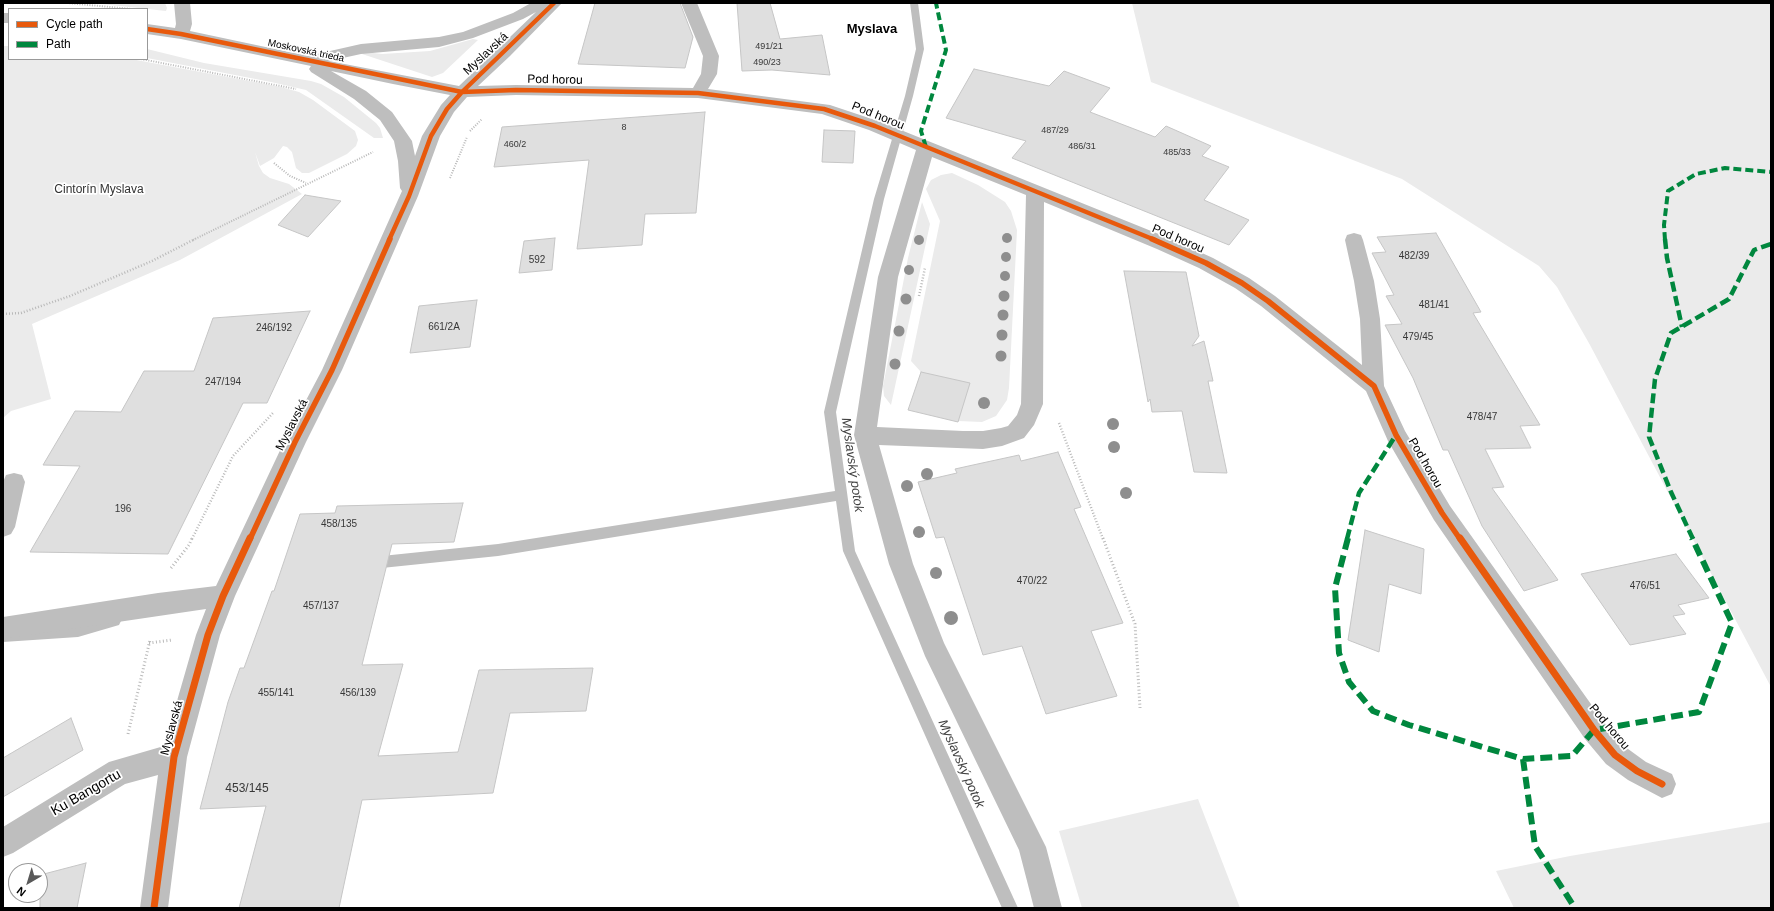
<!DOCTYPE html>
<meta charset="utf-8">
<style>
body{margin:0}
#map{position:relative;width:1774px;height:911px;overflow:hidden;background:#fff;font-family:Arial,sans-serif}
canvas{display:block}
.frame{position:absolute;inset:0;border:4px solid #000;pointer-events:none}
.legend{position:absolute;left:8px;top:8px;width:140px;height:52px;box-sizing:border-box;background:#fff;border:1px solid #999;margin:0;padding:5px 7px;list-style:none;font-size:12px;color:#000}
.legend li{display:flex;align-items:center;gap:8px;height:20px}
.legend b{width:20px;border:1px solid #999}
.north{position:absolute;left:8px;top:863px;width:40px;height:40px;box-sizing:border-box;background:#fff;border:1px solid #999;border-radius:50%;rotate:218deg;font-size:11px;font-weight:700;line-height:16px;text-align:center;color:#000}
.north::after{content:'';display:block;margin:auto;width:14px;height:18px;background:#595959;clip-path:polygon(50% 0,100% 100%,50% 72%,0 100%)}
</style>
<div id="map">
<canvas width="1774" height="911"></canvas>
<div class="frame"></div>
<ul class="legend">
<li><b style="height:5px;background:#e8590c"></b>Cycle path</li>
<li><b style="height:5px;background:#00873e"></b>Path</li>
</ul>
<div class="north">N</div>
</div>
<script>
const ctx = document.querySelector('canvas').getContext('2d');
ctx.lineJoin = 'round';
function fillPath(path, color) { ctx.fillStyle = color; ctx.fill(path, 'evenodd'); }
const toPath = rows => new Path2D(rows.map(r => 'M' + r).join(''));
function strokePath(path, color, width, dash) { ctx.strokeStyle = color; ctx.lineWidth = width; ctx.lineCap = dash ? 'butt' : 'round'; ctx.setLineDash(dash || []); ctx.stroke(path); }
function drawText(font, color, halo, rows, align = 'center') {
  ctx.font = font + ' Arial,sans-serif'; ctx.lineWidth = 3.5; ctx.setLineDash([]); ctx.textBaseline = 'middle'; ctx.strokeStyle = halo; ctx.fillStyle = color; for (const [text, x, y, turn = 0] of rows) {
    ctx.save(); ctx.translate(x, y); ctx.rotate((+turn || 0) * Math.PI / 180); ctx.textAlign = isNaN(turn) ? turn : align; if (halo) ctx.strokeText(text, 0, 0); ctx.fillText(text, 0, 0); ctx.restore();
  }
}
fillPath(toPath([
 [92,3,165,3,167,8,166,11],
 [1132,3,1771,3,1771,687,1590,345,1557,287,1539,266,1402,179,1151,82],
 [473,39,478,40,443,73,432,77,362,54,365,52,382,54,430,51],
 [3,46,9,46,9,59,131,59,281,87,299,92,313,100,355,131,358,140,356,146,347,154,309,173,302,173,296,168,292,152,287,147,283,146,274,158,260,166,255,152,259,166,263,173,270,178,289,184,302,194,180,260,32,324,51,399,11,411,3,418],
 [147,49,204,63,311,81,321,84,344,97,376,123,380,128,383,138,374,138,306,90,271,82,147,58],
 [952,173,978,185,1005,202,1011,211,1017,230,1009,388,1007,400,996,416,982,422,958,421,921,372,911,361,940,221,926,189,931,180,941,175],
 [922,202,930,224,891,405,884,396,883,386,908,258],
 [1198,799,1240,908,1082,908,1059,831],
 [1771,822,1771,908,1514,908,1496,871,1570,856]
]), '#ebebeb');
fillPath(toPath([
 [910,3,918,3,924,49,913,96,884,199,836,412,855,551,1018,908,1002,908,843,551,836,501,498,556,372,569,367,567,366,563,367,559,372,557,498,544,835,491,824,412,874,199,905,96,916,49,910,3],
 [114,615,119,617,121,621,119,625,78,637,3,642,3,630,78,625,114,615]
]), '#bebebe');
const building = toPath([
 [595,3,680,3,693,37,685,68,578,64,595,3],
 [737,3,770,3,780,39,822,35,830,75,772,70,742,71,737,3],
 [974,69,1049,86,1064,71,1110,88,1090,112,1155,137,1166,126,1211,146,1202,156,1229,167,1204,200,1249,220,1229,245,1012,158,1026,141,946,118,974,69],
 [705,112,696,213,645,214,642,245,577,249,589,160,494,167,502,127,705,112],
 [824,130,855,131,853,163,822,162,824,130],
 [305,195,341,201,308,237,278,225,305,195],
 [1436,233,1481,312,1473,313,1540,425,1520,426,1531,448,1485,449,1504,487,1492,488,1558,580,1524,591,1482,526,1448,450,1443,450,1413,378,1385,325,1402,324,1386,296,1394,295,1372,253,1386,252,1377,237,1436,233],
 [555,238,552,270,519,273,524,241,555,238],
 [1124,271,1186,272,1199,336,1192,346,1204,341,1213,381,1208,381,1227,473,1194,472,1182,411,1152,412,1150,399,1148,402,1124,271],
 [477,300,470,347,410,353,419,306,477,300],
 [310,311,267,403,243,403,168,554,30,552,80,466,43,465,75,411,121,412,144,371,194,371,213,318,310,311],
 [921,372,970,383,958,422,908,410,921,372],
 [1058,452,1081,507,1074,509,1123,623,1091,631,1117,696,1046,714,1022,646,983,655,944,537,936,538,918,482,957,473,955,469,973,465,1019,455,1021,461,1058,452],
 [463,503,454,542,392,544,362,665,403,664,378,756,458,752,479,670,593,668,586,711,510,713,493,793,362,800,339,908,239,908,266,806,200,809,228,702,240,668,244,668,272,591,274,591,300,514,335,513,337,506,463,503],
 [1365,530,1424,549,1421,594,1389,584,1379,652,1348,640,1365,530],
 [1676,554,1709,598,1678,605,1685,614,1673,616,1686,634,1630,645,1581,574,1676,554],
 [71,718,83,750,3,797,3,758,71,718],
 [86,863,77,908,40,908,40,875,86,863]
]);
fillPath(building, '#dfdfdf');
strokePath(building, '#c6c6c6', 1);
strokePath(toPath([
 [27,3,48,3],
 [67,3,132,9],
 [141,59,296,89],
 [470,131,482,119],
 [274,163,290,176,306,183],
 [450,178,467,137],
 [193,240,373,152]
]), '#b9b9b9', 2, [1, 1.5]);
strokePath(toPath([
 [919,296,925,268],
 [3,314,21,313,70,296,152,261,195,239],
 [1059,423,1103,539],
 [192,539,233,456,273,413]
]), '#b9b9b9', 2.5, [1, 2]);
strokePath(toPath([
 [1103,538,1135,624,1140,708],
 [171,568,189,545,192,538],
 [149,643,172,640],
 [128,734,150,640]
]), '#b9b9b9', 3, [1, 2.5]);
fillPath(toPath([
 [174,3,190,3,192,24,190,31,308,56,361,44,439,37,463,32,513,13,531,3,562,3,510,56,478,86,516,85,693,88,701,74,703,56,681,3,697,3,719,56,717,74,708,89,830,105,881,122,1171,239,1213,258,1249,278,1275,296,1362,365,1360,319,1354,281,1345,240,1347,235,1354,233,1361,235,1363,240,1374,281,1380,319,1384,386,1405,431,1450,506,1603,721,1624,746,1646,762,1672,774,1676,784,1672,794,1662,798,1628,780,1606,764,1585,739,1434,520,1388,441,1366,391,1261,306,1235,288,1199,268,1157,249,1044,202,1043,404,1034,425,1024,438,1002,446,983,449,879,445,913,564,944,643,1046,847,1062,908,1034,908,1019,850,925,656,889,564,854,435,878,277,916,150,869,130,822,114,698,98,516,95,467,97,454,112,440,136,418,196,342,370,306,442,235,596,220,635,187,757,168,908,140,908,158,775,125,784,13,853,3,857,3,827,109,762,164,746,196,635,206,609,3,639,3,617,158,593,216,586,284,442,322,370,402,191,400,188,398,161,394,141,380,120,354,99,311,72,309,69,311,66,181,39,147,34,147,24,175,28,176,24,174,3],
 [536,12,459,86,329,61,361,54,439,47,473,38,523,19,536,12],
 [331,71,393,84,450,95,441,105,422,136,415,156,412,141,392,112,366,91,331,71],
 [932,157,1026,195,1021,404,1017,415,1008,426,1001,428,983,431,963,431,877,427,898,277,932,157],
 [3,13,9,13,9,23,3,23,3,13],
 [14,473,22,475,25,482,15,527,11,534,3,537,3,482,6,475,14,473]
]), '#bebebe');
strokePath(toPath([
 [926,147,921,131,946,50,936,3],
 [1665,240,1664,225,1668,191,1696,174,1725,168,1771,172]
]), '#00873e', 4, [8, 4]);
strokePath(toPath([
 [1665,239,1667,258,1682,327],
 [1347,539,1359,493,1396,435],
 [1693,539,1671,492,1649,437,1655,379,1671,333,1729,299,1754,250,1771,244]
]), '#00873e', 4.5, [10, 4.5]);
strokePath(toPath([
 [1348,538,1335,588,1339,653,1349,682,1373,711,1409,725,1523,759,1572,756,1594,730,1699,712,1732,623,1692,538],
 [1523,759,1535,846,1575,908]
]), '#00873e', 6, [12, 6]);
strokePath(toPath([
 [147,29,181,34,462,92,516,90,698,93,824,109,875,126,1155,240],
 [389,240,409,196,431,136,447,109,462,92,554,3]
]), '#e8590c', 4.5);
strokePath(toPath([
 [1152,239,1206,263,1242,283,1268,301,1374,386,1396,435,1442,513,1460,539],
 [250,539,295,442,332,370,390,239]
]), '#e8590c', 5.5);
strokePath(toPath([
 [1460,538,1594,730,1615,755,1637,771,1662,784],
 [154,908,174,757,208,635,223,596,250,538]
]), '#e8590c', 7);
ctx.fillStyle = '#8e8e8e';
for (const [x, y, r] of [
 [1007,238,5],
 [919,240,5],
 [1006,257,5],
 [909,270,5],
 [1005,276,5],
 [1004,296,5.5],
 [906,299,5.5],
 [1003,315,5.5],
 [899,331,5.5],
 [1002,335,5.5],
 [1001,356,5.5],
 [895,364,5.5],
 [984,403,6],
 [1113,424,6],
 [1114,447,6],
 [927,474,6],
 [907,486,6],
 [1126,493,6],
 [919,532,6],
 [936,573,6],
 [951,618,7]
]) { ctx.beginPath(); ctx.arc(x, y, r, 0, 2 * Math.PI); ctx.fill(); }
drawText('9px', '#383838', null, [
 ["491/21",769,47],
 ["490/23",767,63],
 ["8",624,128],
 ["487/29",1055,131],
 ["460/2",515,145],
 ["486/31",1082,147],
 ["485/33",1177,153]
]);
drawText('10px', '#000', '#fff', [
 ["Moskovská trieda",306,51,12]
]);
drawText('10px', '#383838', null, [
 ["482/39",1414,256],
 ["592",537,260],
 ["481/41",1434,305],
 ["661/2A",444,327],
 ["246/192",274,328],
 ["479/45",1418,337],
 ["247/194",223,382],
 ["478/47",1482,417],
 ["196",123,509],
 ["458/135",339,524],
 ["470/22",1032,581],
 ["476/51",1645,586],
 ["457/137",321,606],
 ["455/141",276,693],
 ["456/139",358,693]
]);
drawText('12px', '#000', '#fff', [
 ["Myslavská",486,54,-43],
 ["Pod horou",555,80,1],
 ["Pod horou",878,116,22],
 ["Pod horou",1178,239,23],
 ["Myslavská",292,425,-63],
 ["Pod horou",1425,463,60],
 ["Pod horou",1609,727,50],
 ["Myslavská",172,728,-75]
]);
drawText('12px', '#323232', '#fff', [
 ["Cintorín Myslava",99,190]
]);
drawText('12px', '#383838', null, [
 ["453/145",247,789]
]);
drawText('bold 13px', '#000', '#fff', [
 ["Myslava",872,29]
]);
drawText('italic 13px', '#434343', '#fff', [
 ["Myslavský potok",852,465,82],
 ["Myslavský potok",961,764,66]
]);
drawText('14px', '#000', '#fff', [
 ["Ku Bangortu",86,793,-30]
]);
</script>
